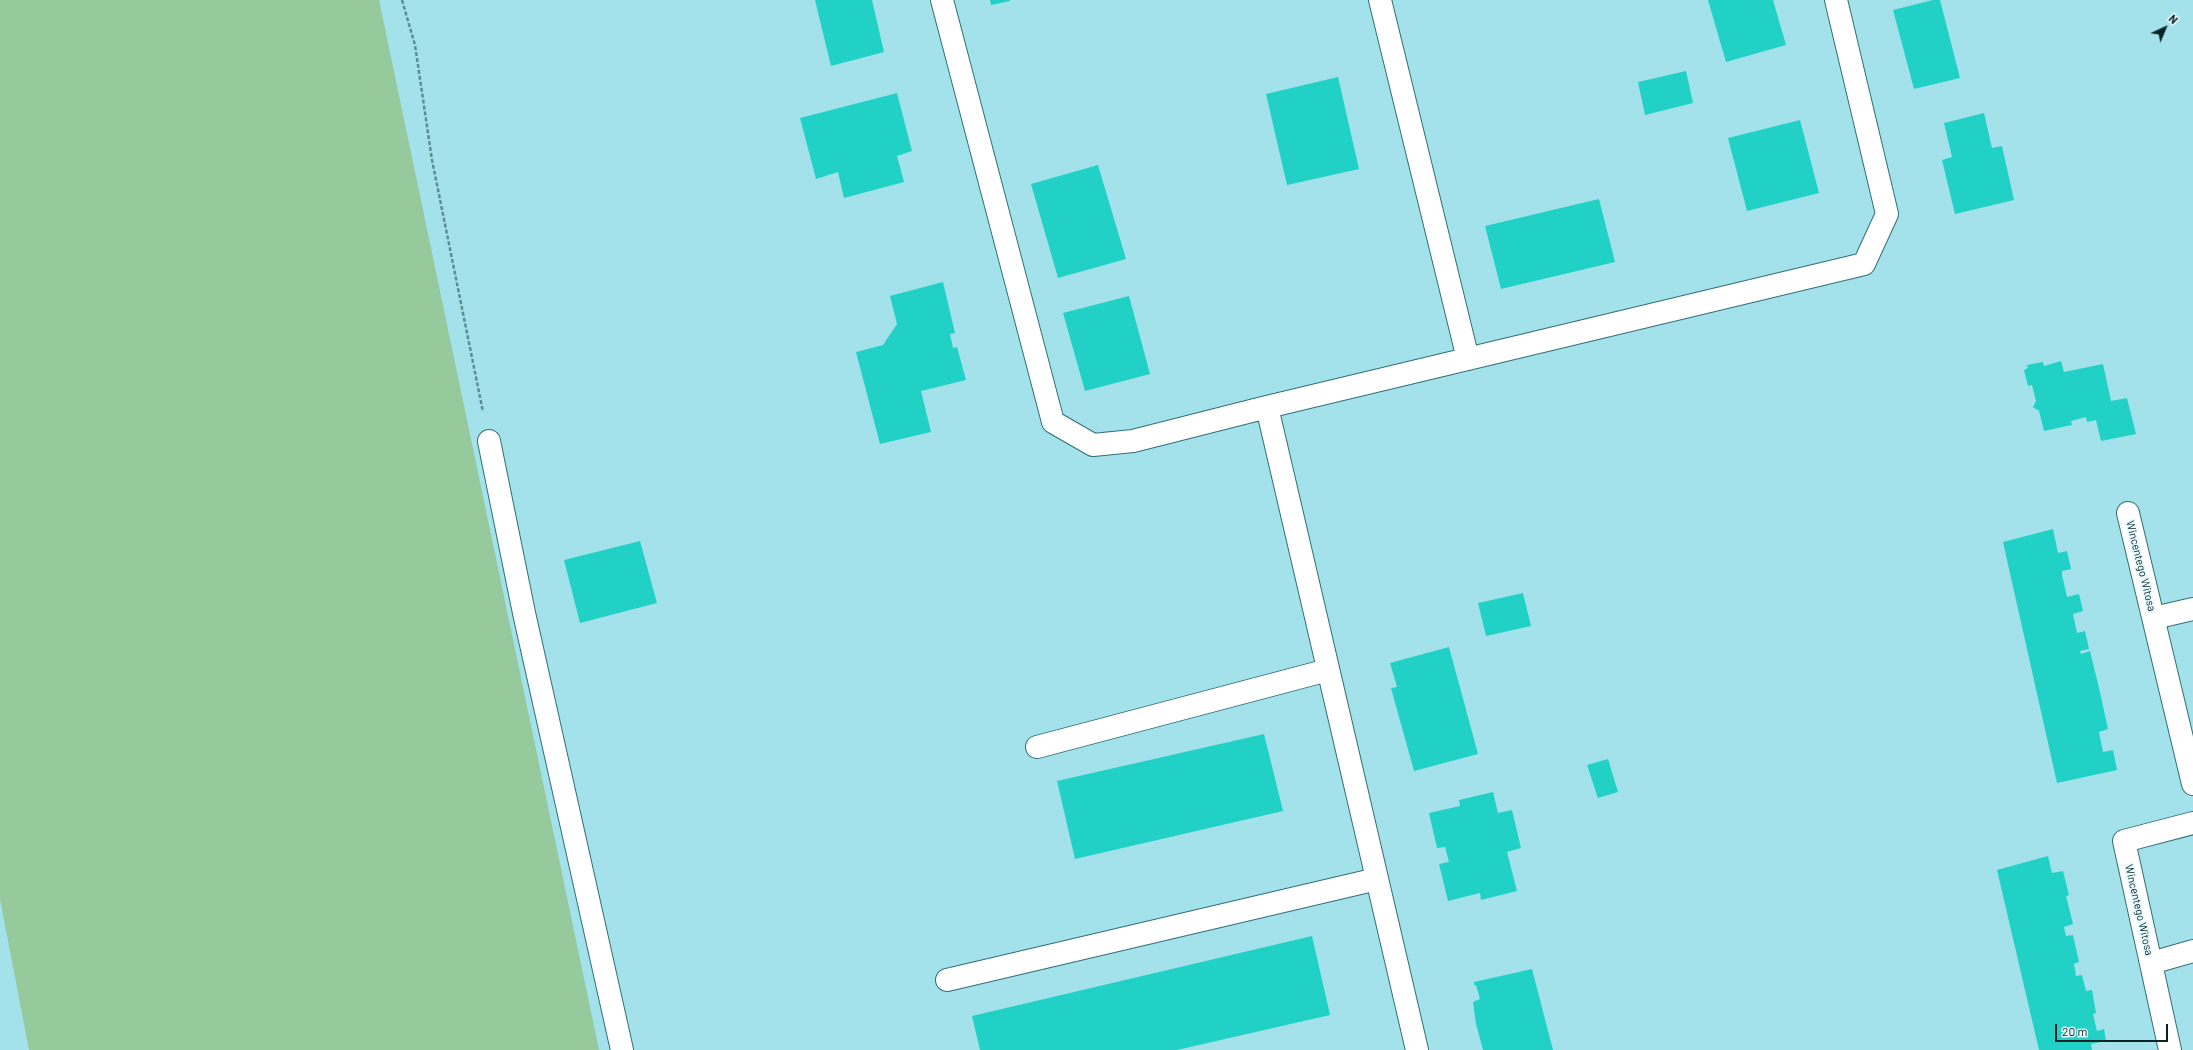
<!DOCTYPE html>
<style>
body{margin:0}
#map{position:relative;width:2193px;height:1050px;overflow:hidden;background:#a4e2eb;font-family:Barlow,sans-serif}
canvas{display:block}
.north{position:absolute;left:2145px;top:8px;width:40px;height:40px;-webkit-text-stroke:3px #e8fafd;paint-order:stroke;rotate:44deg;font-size:11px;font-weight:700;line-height:16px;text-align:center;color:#092326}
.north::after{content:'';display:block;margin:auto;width:14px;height:18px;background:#092326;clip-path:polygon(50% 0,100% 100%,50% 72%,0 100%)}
.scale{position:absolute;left:2055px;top:1024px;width:113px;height:18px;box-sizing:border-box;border:2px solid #092326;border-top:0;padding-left:5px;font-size:12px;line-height:14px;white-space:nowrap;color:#092326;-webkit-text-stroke:3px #e8fafd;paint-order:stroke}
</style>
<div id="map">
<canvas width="2193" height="1050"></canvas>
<div class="north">N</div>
<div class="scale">20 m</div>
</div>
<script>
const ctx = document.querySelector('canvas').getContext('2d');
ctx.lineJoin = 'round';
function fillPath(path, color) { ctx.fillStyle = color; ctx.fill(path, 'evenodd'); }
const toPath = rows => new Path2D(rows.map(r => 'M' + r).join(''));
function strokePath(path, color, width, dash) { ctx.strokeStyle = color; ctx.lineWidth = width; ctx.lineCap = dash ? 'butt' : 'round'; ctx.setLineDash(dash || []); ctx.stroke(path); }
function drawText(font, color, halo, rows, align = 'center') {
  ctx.font = font + ' Barlow,sans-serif'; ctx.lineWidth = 4; ctx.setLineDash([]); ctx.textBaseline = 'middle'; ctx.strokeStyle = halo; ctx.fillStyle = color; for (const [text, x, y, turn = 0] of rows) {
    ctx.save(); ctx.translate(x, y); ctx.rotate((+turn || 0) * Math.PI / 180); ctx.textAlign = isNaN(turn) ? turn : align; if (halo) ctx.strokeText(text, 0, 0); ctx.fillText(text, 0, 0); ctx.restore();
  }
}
fillPath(toPath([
 [0,0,379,0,599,1050,29,1050,0,899]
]), '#96c99b');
fillPath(toPath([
 [815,0,872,0,884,52,831,66],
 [990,0,1010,0,1010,1,991,5],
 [1708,0,1773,0,1786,45,1726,62],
 [1933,0,1940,0,1960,78,1914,89,1893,10],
 [1686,71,1693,103,1645,115,1638,82],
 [1338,77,1359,169,1287,185,1266,94],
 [897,93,912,151,897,156,904,182,844,198,838,172,816,179,800,118],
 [1984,113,1992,148,2002,146,2014,200,1955,214,1942,160,1952,157,1944,123],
 [1800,120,1819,193,1747,211,1728,138],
 [1098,165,1126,259,1058,278,1031,184],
 [1599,199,1615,262,1501,289,1485,226],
 [943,282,955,333,950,334,953,348,957,347,966,380,921,391,931,432,880,444,856,352,883,345,897,324,890,296],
 [1129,296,1150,374,1085,391,1063,313],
 [2061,361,2064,372,2103,364,2111,401,2127,398,2136,434,2101,441,2096,420,2087,422,2086,417,2071,421,2072,425,2044,431,2039,411,2033,407,2036,401,2032,385,2028,386,2024,370,2028,368,2027,365,2043,362,2044,366],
 [2053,529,2058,553,2067,551,2071,569,2062,571,2062,575,2067,597,2079,594,2083,611,2073,614,2077,633,2085,631,2089,649,2080,651,2081,654,2090,651,2099,688,2108,729,2099,732,2103,752,2113,750,2117,770,2057,783,2003,542],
 [640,541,657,603,580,623,564,560],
 [1523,593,1531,626,1486,636,1478,603],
 [1449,647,1478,754,1414,771,1391,688,1397,687,1390,663],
 [1264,734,1283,811,1075,859,1057,781],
 [1608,759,1618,792,1598,798,1587,765],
 [1493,792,1498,813,1512,810,1521,848,1507,852,1517,891,1481,900,1480,893,1448,901,1439,864,1449,862,1445,847,1437,848,1429,813,1460,806,1459,800],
 [2048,856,2052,873,2063,871,2069,895,2066,896,2073,924,2064,927,2066,936,2073,935,2079,962,2074,964,2076,976,2082,975,2086,991,2092,990,2096,1013,2093,1014,2097,1031,2104,1029,2106,1041,2091,1044,2092,1050,2039,1050,1997,870],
 [1312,936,1330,1015,1177,1050,980,1050,972,1016],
 [1532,969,1553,1050,1483,1050,1476,1024,1473,1002,1480,999,1476,985,1474,985,1474,982]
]), '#22d1c5');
const minor = toPath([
 [942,0,1053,422,1093,445,1133,441,1267,407],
 [1380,0,1468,359],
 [489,441,524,613,622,1050],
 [2128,513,2193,784],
 [2154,618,2193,609],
 [1037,747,1328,670],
 [2151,963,2193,951],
 [947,980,1377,879],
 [1417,1050,1267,407,1864,264,1887,214,1836,0],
 [2170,1050,2124,841,2193,823]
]);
strokePath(minor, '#316f77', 24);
strokePath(toPath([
 [402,0,415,45,432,160,483,412]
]), '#5e8c92', 2.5, [4, 2]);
strokePath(minor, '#fff', 22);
drawText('11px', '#092326', '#e8fafd', [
 ["Wincentego Witosa",2141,566,76],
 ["Wincentego Witosa",2139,910,77]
]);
</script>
